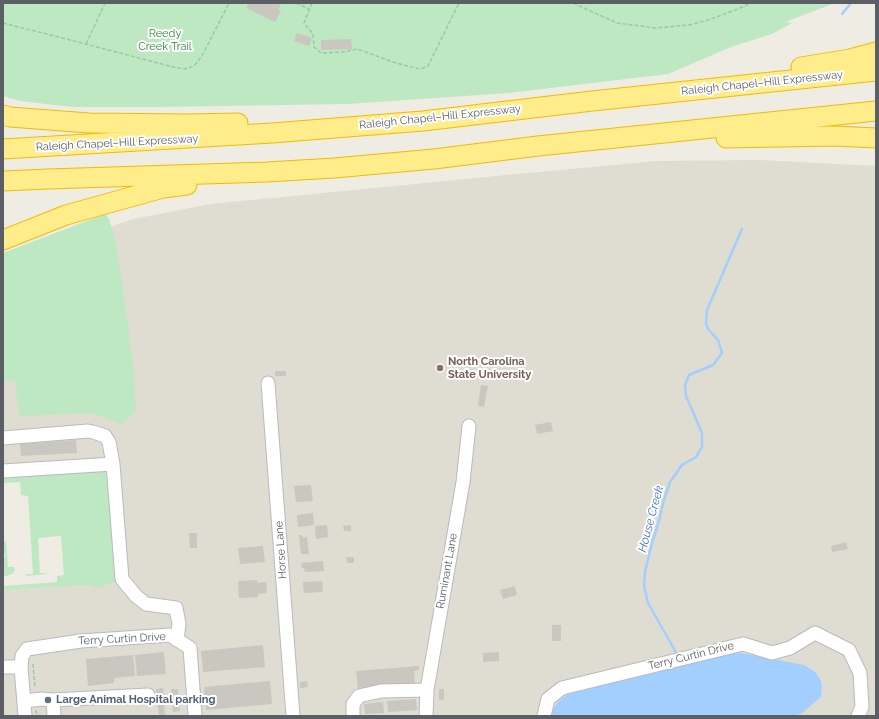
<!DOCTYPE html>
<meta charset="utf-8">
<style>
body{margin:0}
#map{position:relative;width:879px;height:719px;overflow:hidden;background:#efede3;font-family:Raleway,sans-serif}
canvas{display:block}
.frame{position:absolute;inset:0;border:4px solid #5b5e64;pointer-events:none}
</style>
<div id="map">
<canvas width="879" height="719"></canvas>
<div class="frame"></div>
</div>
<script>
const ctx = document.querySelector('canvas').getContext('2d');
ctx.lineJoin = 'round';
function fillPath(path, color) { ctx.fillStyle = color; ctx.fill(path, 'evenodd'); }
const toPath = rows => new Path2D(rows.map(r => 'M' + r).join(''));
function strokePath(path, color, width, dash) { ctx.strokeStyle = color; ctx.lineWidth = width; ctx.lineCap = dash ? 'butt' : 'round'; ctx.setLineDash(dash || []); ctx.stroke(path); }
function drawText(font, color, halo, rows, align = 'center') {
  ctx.font = font + ' Raleway,sans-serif'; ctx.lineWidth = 4; ctx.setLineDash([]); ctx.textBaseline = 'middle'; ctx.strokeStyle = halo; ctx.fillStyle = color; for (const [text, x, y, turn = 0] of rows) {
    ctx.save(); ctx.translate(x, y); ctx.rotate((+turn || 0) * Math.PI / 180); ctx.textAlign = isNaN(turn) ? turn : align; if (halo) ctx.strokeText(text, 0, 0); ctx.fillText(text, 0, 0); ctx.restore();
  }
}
fillPath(toPath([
 [759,160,876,166,876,716,3,716,3,590,116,583,108,472,3,475,3,265,133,219,211,204,496,176,657,161]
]), '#dfdcd1');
fillPath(toPath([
 [3,3,835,3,785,22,792,23,772,34,731,47,668,74,509,93,348,104,160,107,72,107,20,101,3,96],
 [105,214,109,219,116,243,125,305,134,371,136,411,121,424,93,413,19,416,15,380,3,381,3,253],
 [108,471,118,582,107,584,101,587,96,588,89,585,3,590,3,586,57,582,57,576,64,575,61,536,38,538,40,573,46,573,47,574,26,576,26,574,33,574,28,496,21,495,20,482,3,483,3,475],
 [6,541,8,567,14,567,15,570,12,574,3,577,3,558,5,558,3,542]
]), '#bee8c2');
fillPath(toPath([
 [741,653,804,665,815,672,821,681,822,687,821,697,802,713,795,716,551,716,554,708,558,702,568,694,633,674,728,654]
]), '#a3cfff');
strokePath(toPath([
 [842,14,851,3],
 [678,656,648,603,644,586,645,572,652,543,659,521,664,500,670,482,682,465,696,457,702,447,702,433,686,396,685,385,689,375,713,365,722,353,718,340,708,329,706,323,707,310,742,229]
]), '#a3cfff', 2.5);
fillPath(toPath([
 [249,3,280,3,281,4,278,9,281,11,275,22,246,8],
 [297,33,312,38,309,46,294,41],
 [351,39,352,49,321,50,321,40],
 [275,371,286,371,286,376,275,376],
 [481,385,488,386,484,407,478,406],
 [551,422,553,431,537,434,535,425],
 [76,440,77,453,21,456,20,444],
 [311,485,313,501,296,502,294,486],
 [313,513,314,525,298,527,297,515],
 [327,525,328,537,316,539,315,526],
 [351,525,351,531,344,531,343,526],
 [189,533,197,533,197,548,190,548],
 [299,535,302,535,303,538,307,537,309,554,301,554],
 [846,542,848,549,832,552,831,546],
 [263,546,265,562,240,564,238,548],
 [346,557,354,557,354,563,347,563],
 [323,561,324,571,305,572,304,568,302,568,301,563],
 [257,580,257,583,266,582,267,593,258,594,258,597,239,598,238,581],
 [322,581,323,592,304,593,303,582],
 [515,586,517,595,503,599,500,590],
 [552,625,561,625,561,641,552,641],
 [263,645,265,667,203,672,201,651],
 [164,652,166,674,137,676,135,655],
 [499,652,499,661,483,662,483,653],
 [133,655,135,676,114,678,114,683,88,686,86,659],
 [419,666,419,670,414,671,415,685,358,689,356,671],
 [270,681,272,704,206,710,204,687],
 [307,681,308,687,300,688,300,682],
 [163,688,165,716,159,716,156,689],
 [171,689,178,689,180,711,173,712],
 [439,689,444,689,444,700,439,700],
 [416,699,417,710,388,712,387,701],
 [383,702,384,713,365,714,364,704]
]), '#cac7c0');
const minor = toPath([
 [268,383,293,716],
 [3,438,88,431,93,432,105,436,109,442,113,464,122,579,136,596,146,604,176,608,179,624,177,640],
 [3,471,113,464],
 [3,667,21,667,25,716],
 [21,667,22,656,27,649,81,641,170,635,190,648,195,716],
 [53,700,148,695],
 [24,701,42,699,53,700,54,716],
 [353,716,353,704,359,696,381,691,427,690],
 [426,716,427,690,463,482,469,426],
 [544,716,548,699,562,688,743,644,772,653,790,648,815,633,849,650,860,673,862,707,858,716]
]);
const highway = toPath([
 [801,67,850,59,876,52],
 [3,115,10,117,89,123,189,124,238,123],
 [726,138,835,136,876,138],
 [3,149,272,133,423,121,592,101,876,71],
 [3,181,48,179,267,172,334,168,434,159,538,146,876,111],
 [3,240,66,215,163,188,187,185]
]);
strokePath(minor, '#b8bac0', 15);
strokePath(highway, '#f2bb00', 21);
strokePath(toPath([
 [296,3,309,9],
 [312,3,304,23,313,34,314,47,321,53,343,52,357,49,396,63,420,69,428,66,459,3],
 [573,3,617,23,655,28,689,25,708,20,738,9,751,3],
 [3,23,86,44,173,67,185,69,194,66,202,56,229,3],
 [86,44,105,3],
 [33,664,35,688],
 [36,710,37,716]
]), '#96c9aa', 1.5, [4, 2]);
strokePath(minor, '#fff', 13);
strokePath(highway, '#ffec8a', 19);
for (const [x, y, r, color] of [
 [440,368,4,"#8d6e63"],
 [48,700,4,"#5c6f8a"]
]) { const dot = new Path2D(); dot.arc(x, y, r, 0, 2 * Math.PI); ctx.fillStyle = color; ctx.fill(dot); strokePath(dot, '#fff', 1.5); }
drawText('11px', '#30863d', '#fff', [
 ["Reedy",165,34],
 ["Creek Trail",165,47]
]);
drawText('11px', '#5b5e64', '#fff', [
 ["Raleigh Chapel–Hill Expressway",762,83,-6],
 ["Raleigh Chapel–Hill Expressway",440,117,-6],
 ["Raleigh Chapel–Hill Expressway",117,143,-3],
 ["Horse Lane",281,550,-94],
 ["Ruminant Lane",447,571,-80],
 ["Terry Curtin Drive",122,639,-3],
 ["Terry Curtin Drive",691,656,-14]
]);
drawText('bold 11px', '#785e54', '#fff', [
 ["North Carolina",448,362],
 ["State University",448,375]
], 'left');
drawText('bold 11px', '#4e5e75', '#fff', [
 ["Large Animal Hospital parking",56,700]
], 'left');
drawText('italic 12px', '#3f76c9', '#fff', [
 ["House Creek",651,519,-75]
]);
</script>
